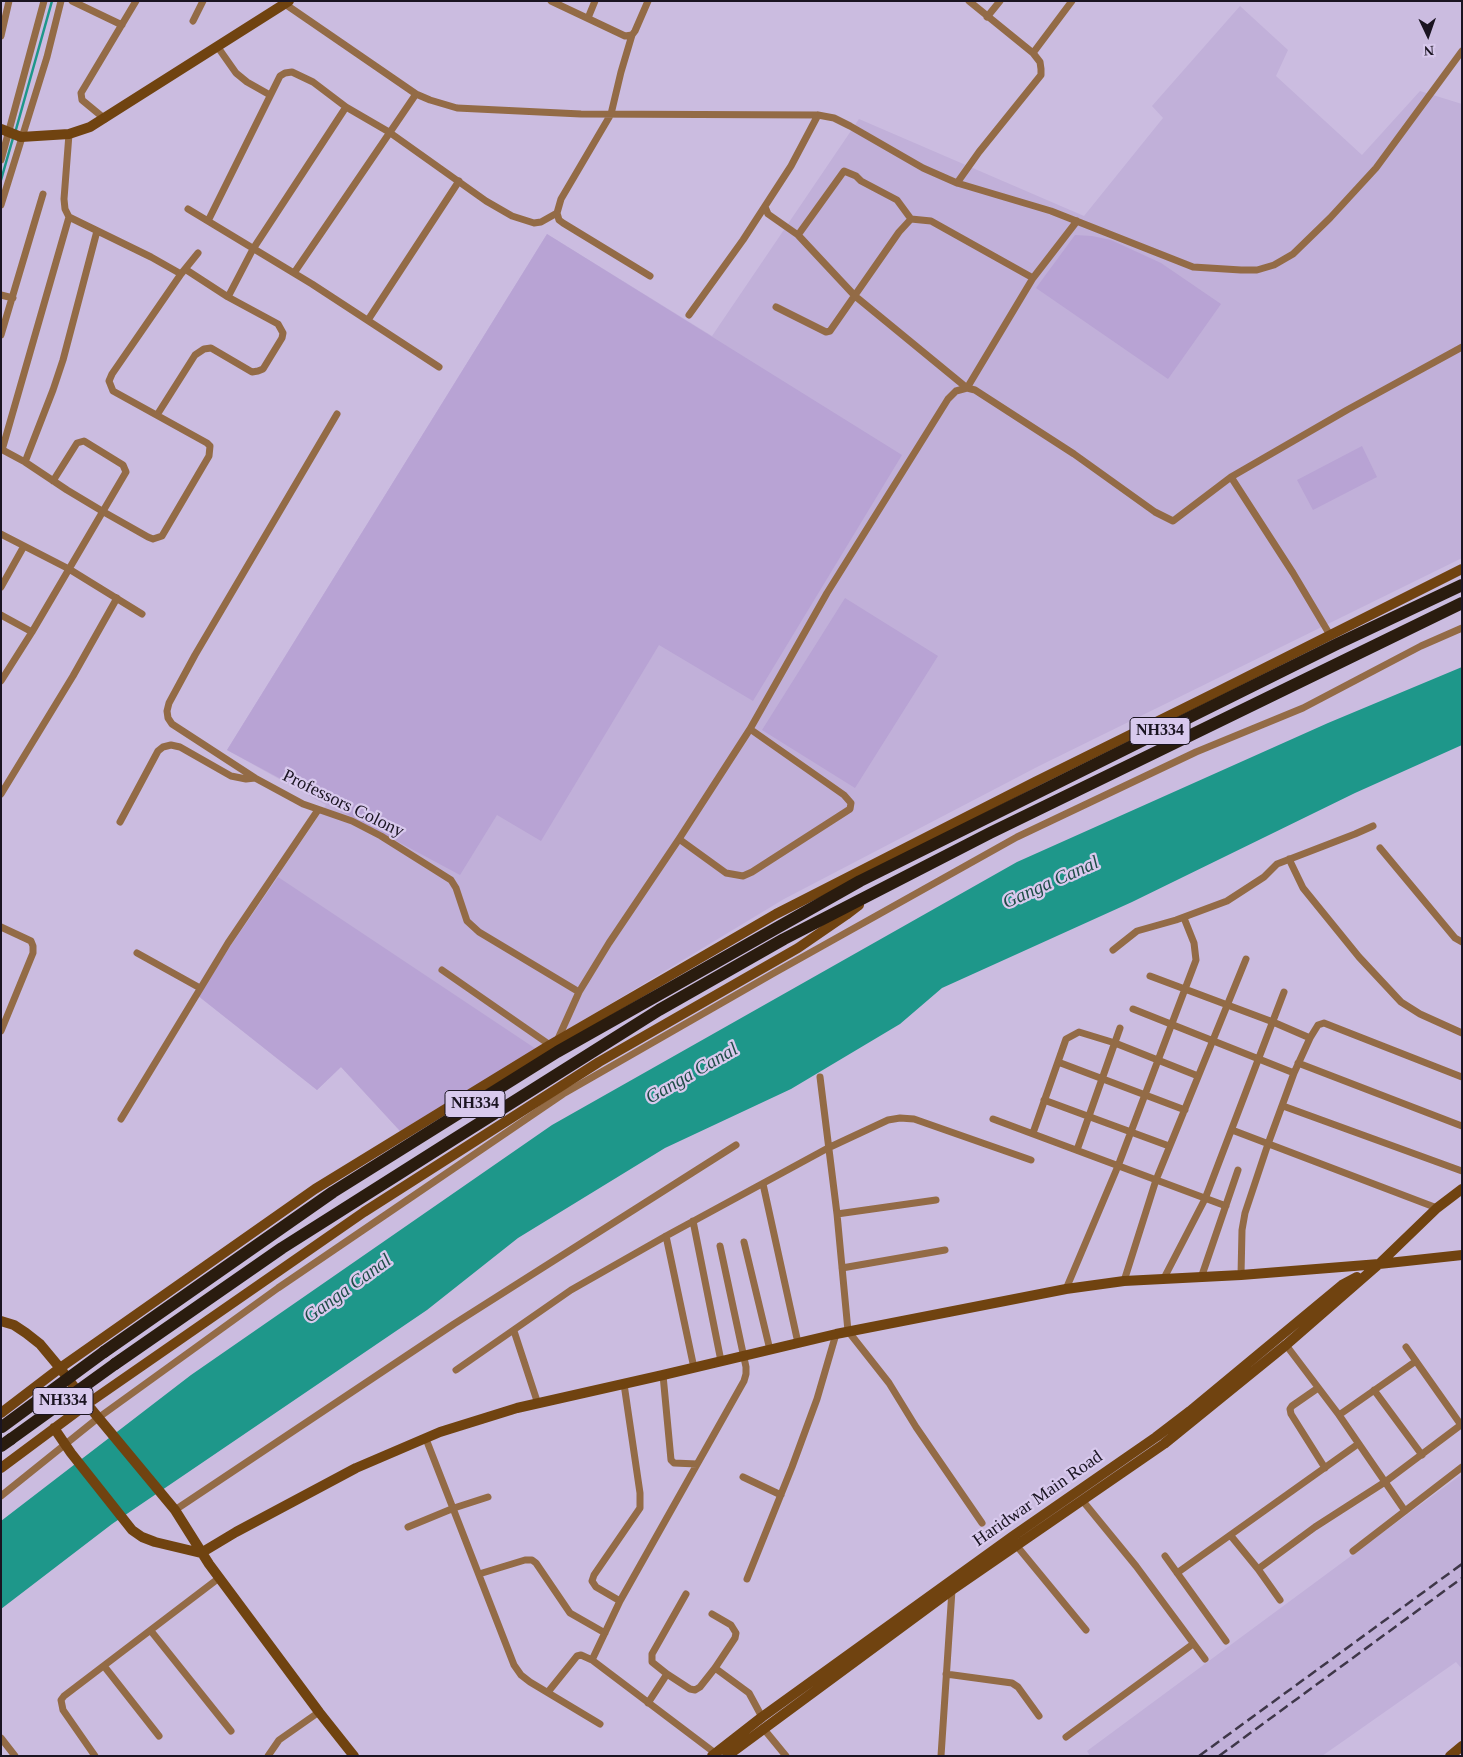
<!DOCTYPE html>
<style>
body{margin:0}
#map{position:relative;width:1463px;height:1757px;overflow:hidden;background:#cbbce0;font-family:"Times New Roman",serif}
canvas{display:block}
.frame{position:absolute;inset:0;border:2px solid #1a1421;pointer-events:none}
.north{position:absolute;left:1403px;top:10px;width:50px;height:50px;-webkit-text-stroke:4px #d8c9ed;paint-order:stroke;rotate:177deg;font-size:14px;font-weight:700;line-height:20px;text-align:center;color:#1a1421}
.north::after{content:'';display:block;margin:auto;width:18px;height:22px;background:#1a1421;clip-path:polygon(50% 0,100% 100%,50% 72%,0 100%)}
</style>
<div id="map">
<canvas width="1463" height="1757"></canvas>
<div class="frame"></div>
<div class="north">N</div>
</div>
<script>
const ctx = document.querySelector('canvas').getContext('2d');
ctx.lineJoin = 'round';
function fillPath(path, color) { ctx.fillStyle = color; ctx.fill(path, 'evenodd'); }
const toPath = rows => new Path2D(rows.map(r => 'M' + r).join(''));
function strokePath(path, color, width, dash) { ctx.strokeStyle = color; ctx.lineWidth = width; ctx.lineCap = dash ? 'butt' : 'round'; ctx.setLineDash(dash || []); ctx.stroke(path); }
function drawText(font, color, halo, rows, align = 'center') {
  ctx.font = font + ' "Times New Roman",serif'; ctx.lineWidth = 4.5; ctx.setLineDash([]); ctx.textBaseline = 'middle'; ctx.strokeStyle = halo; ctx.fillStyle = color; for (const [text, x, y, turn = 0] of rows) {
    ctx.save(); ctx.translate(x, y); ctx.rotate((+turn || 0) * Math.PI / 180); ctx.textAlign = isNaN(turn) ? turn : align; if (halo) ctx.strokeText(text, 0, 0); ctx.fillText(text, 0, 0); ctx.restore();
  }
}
fillPath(toPath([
 [1240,6,1288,50,1276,76,1362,155,1420,91,1462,104,1462,558,1039,766,784,899,400,1131,341,1067,317,1090,197,995,326,805,227,750,547,234,712,336,859,119,1084,216,1163,118,1152,106],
 [1462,1474,1462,1669,1456,1662,1322,1756,1090,1756,1087,1751]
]), '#c1b0d9');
fillPath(toPath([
 [547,234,902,455,753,701,659,645,541,841,497,815,460,875,227,750],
 [1075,235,1092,236,1111,240,1161,263,1221,304,1168,379,1036,288],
 [1362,446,1377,477,1313,510,1297,480],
 [845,598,938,656,855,788,762,730],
 [278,877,536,1049,400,1131,341,1067,317,1090,197,995]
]), '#b8a3d4');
fillPath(toPath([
 [1462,667,1462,745,1355,793,1132,902,942,988,900,1024,791,1089,665,1148,518,1238,427,1310,112,1524,1,1609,1,1521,191,1375,552,1125,1017,862,1328,723]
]), '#1e978a');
strokePath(toPath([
 [15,133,52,1],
 [1,180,13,138]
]), '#1e978a', 2.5);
strokePath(toPath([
 [72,1,122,25],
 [551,1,625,36,632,35,635,31,648,1],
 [285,4,416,94,430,100,457,108,581,114,818,115,834,118,850,126,923,168,957,183,1051,211,1193,267,1241,270,1257,270,1274,265,1293,254,1330,218,1376,168,1462,51],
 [987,17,1000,1],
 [588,18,595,1],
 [193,21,203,1],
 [632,35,621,72,611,114,561,199,557,213,559,220,563,223,650,276],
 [1,36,9,1],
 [217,46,236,73,247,82,270,95],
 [1033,53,1072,1],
 [105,119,82,100,81,93,136,1],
 [69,134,64,199,65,209,69,217,151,257,181,274],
 [1,160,44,1],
 [957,183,979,152,1041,75,1041,69,1040,62,1033,53,969,1],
 [1,205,47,57,61,1],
 [765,207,768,214,798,235,855,296,967,388,1033,278,1077,221],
 [188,209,312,284,439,367],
 [208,221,280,76,285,73,292,72,313,82,346,107,389,132,486,201,512,216,534,223,541,222,557,213],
 [798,235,844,171,856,176,861,181,897,200,911,219,931,221,1033,278],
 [294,273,416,94],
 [1,295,13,298],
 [228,297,253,249,346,107],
 [776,307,826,332,830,331,899,232,911,219],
 [689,315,743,240,791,166,818,115],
 [368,320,459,181],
 [1,335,43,194],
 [157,415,195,355,204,349,211,348,252,372,258,371,263,369,282,338,283,333,278,324,228,297,185,269],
 [1,449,25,462,67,490,102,511,148,537,153,539,162,536,209,456,210,446,207,443,113,391,109,381,112,374,181,274,198,253],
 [2,450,69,217],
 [25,462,53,390,63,360,97,231],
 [1231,477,1293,573,1330,635],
 [1,534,69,569,142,614],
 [1,587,24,546],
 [1,615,32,632],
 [1,681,32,632,126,472,123,465,84,441,77,443,53,481],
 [255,778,172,724,168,718,167,711,169,703,195,655,337,414],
 [1,794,73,676,117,598],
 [120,822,158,751,163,747,171,745,180,747,231,776,246,779,255,778,303,804,352,821,381,836,451,880,456,888,467,921,479,932,579,992],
 [679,839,726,873,743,876,752,872,850,809,851,803,844,795,750,729],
 [1380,848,1455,938,1462,942],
 [1289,859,1303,888,1359,957,1401,1002,1420,1014,1462,1033],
 [1,927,31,941,33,946,33,953,1,1031],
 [1113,950,1137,931,1176,920,1227,901,1264,877,1277,864,1355,834,1373,826],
 [137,953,200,988],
 [442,970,550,1045],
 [1150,976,1273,1022,1310,1038],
 [1133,1009,1294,1073],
 [557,1041,579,992,609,943,679,839,750,729,827,593,948,399,956,391,967,388,975,390,1074,454,1155,512,1173,521,1231,477,1347,410,1462,347],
 [1058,1062,1185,1110],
 [1298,1063,1462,1126],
 [820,1077,837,1214,848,1331,889,1383,916,1427,982,1523],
 [1044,1100,1169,1146],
 [1283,1106,1462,1171],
 [121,1119,228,943,318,810],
 [993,1119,1226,1206],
 [1232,1130,1437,1208],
 [1033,1133,1066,1039,1079,1032,1115,1043,1198,1076],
 [1077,1150,1120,1028],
 [763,1184,798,1343],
 [837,1214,936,1200],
 [693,1221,721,1361],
 [666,1236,694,1368],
 [744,1242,770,1350],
 [842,1268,945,1250],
 [1241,1275,1242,1230,1245,1213,1268,1144,1294,1073,1310,1038,1318,1025,1324,1023,1462,1077],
 [1201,1278,1238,1170],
 [1163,1280,1205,1199,1284,992],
 [1124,1281,1156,1180,1246,959],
 [1066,1289,1118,1166,1196,960,1194,943,1184,918],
 [514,1331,538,1404],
 [1286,1345,1339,1415,1405,1511],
 [1406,1347,1461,1425],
 [456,1370,571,1290,666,1236,828,1148,888,1120,900,1118,914,1119,1031,1160],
 [663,1375,671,1460,674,1463,697,1464],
 [1318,1388,1292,1406,1290,1409,1291,1414,1325,1468],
 [1374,1390,1422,1455],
 [1339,1415,1416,1361],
 [426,1439,514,1665,521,1675,530,1682,600,1724],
 [743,1477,781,1495],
 [1,1496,98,1418,278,1288,563,1094,774,973,1017,837,1196,752,1303,708,1421,646,1462,628],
 [1082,1500,1136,1566,1205,1659],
 [175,1510,454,1324,736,1145],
 [408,1527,454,1508,488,1497],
 [1231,1536,1258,1569,1280,1600],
 [1016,1545,1086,1630],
 [1353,1551,1462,1467],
 [1165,1556,1226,1641],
 [1258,1569,1315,1527,1385,1482,1462,1424],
 [1177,1573,1358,1444],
 [479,1574,525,1560,532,1560,536,1563,570,1613,605,1633],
 [747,1579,792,1467,817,1399,836,1334],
 [686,1594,652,1654,652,1662,667,1674,690,1689,695,1690,700,1687,715,1668,735,1638,736,1633,731,1625,712,1614],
 [620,1601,596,1587,592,1581,594,1575,640,1508,640,1493,624,1384],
 [151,1631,231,1731],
 [592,1660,620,1601,744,1381,746,1374,746,1367,720,1246],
 [104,1666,159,1736],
 [715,1668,749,1693,762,1717],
 [946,1674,1012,1683,1018,1687,1039,1716],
 [548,1692,577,1656,581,1655,592,1660,715,1753],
 [648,1703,667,1674],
 [763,1728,786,1756],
 [1066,1737,1193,1644],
 [1,1738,15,1756],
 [95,1756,63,1710,61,1700,64,1696,219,1578],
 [268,1756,279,1740,319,1712],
 [941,1756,952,1590]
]), '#936b46', 7);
strokePath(toPath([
 [1,129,21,137,69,134,90,127,289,1],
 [1,1321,14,1325,26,1333,40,1344,60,1368,87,1404,175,1510,209,1564,319,1712,354,1756],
 [1,1413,60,1368,315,1189,550,1045,776,914,1035,782,1219,691,1462,569],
 [54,1428,71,1453,132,1530,142,1537,155,1542,201,1553,236,1532,356,1468,440,1432,517,1408,663,1375,836,1334,1066,1289,1124,1281,1241,1275,1379,1264,1462,1255],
 [1,1468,87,1404,364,1212,599,1062,798,948,846,915,859,905],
 [712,1756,762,1717,1013,1536,1156,1437,1190,1411,1342,1285,1357,1277],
 [727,1756,952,1590,1164,1444,1286,1345,1379,1264,1437,1208,1462,1189],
 [1450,1756,1462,1746]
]), '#704310', 10);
strokePath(toPath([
 [104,1352,333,1192,557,1052,860,881,1337,644,1462,585],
 [115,1364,282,1248,451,1141,659,1010,784,939,990,833,1462,603],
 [1,1446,11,1439]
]), '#2a1c0f', 12);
strokePath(toPath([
 [1199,1756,1462,1564],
 [1219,1756,1462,1578]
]), '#3f3749', 2.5, [10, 5]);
strokePath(toPath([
 [2,1427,104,1352],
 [11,1439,115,1364]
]), '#2a1c0f', 12);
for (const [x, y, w] of [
 [1160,731,60],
 [475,1104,60],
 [63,1401,60]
]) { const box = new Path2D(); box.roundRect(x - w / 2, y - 13.5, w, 27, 4); ctx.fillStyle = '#d8c9ed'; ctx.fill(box); strokePath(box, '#1a1421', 1); }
drawText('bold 16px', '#1a1421', null, [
 ["NH334",1160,731],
 ["NH334",475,1104],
 ["NH334",63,1401]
]);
drawText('18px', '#1a1421', '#d8c9ed', [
 ["Professors Colony",343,804,26],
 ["Haridwar Main Road",1038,1499,-35]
]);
drawText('italic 19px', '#1e4d47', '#d8c9ed', [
 ["Ganga Canal",1051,883,-24],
 ["Ganga Canal",692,1074,-30],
 ["Ganga Canal",348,1289,-36]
]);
</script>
